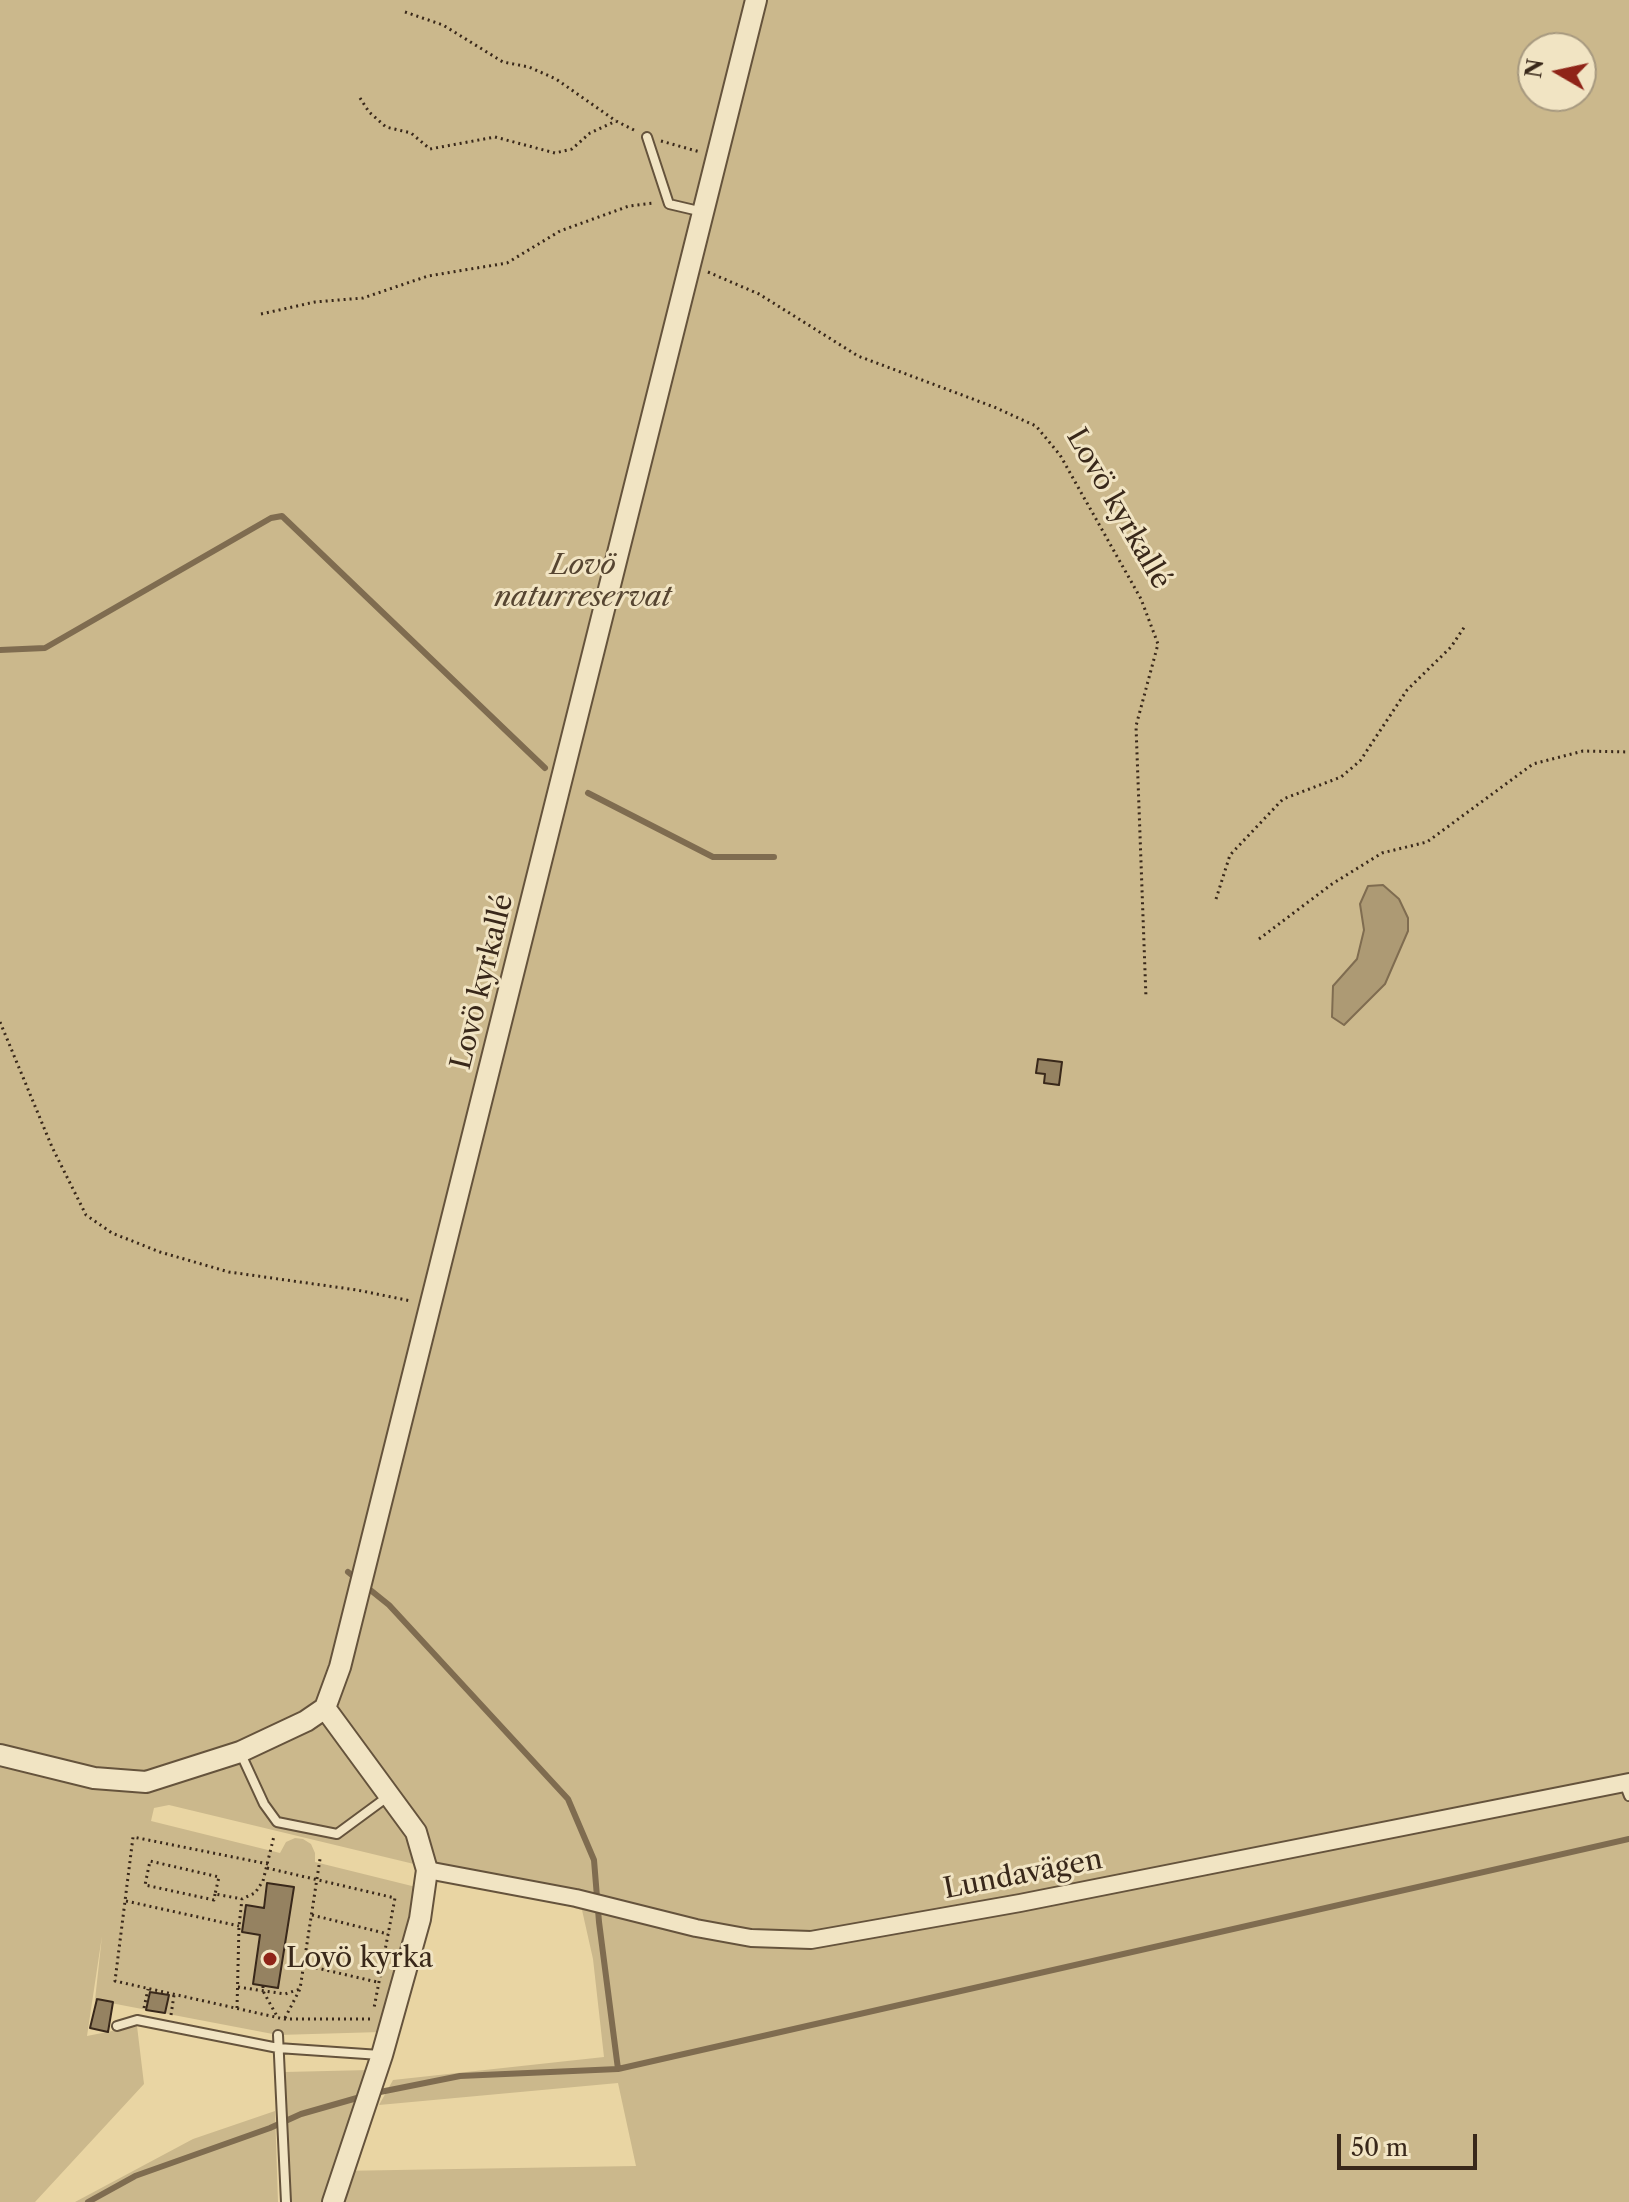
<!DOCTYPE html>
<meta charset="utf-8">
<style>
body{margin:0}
#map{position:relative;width:1629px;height:2202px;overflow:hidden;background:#e9d5a3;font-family:"Libre Caslon Text",serif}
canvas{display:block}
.north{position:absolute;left:1517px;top:32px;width:80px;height:80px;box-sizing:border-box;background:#f1e4c3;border:2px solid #a7997f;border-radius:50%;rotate:279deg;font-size:22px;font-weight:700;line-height:32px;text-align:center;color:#39281a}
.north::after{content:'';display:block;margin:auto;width:28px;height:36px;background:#8f2418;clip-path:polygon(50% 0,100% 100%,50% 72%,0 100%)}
.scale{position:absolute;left:1337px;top:2134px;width:140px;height:36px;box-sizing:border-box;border:4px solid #39281a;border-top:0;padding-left:10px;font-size:24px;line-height:28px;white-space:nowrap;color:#39281a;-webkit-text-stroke:6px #f1e4c3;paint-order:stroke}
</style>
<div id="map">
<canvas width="1629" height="2202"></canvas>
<div class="north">N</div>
<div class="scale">50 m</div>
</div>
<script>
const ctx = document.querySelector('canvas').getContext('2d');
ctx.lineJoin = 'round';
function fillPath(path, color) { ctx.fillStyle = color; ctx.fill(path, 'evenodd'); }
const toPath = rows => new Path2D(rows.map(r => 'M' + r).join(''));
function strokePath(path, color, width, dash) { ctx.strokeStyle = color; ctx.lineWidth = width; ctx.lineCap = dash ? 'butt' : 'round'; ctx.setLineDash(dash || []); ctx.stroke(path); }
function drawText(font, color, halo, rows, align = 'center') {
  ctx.font = font + ' "Libre Caslon Text",serif'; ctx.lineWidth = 6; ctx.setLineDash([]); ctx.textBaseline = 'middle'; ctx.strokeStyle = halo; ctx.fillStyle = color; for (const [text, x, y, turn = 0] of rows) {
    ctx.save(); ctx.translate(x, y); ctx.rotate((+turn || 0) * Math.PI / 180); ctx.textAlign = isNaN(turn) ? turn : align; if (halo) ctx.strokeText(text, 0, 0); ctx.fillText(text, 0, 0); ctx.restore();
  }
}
fillPath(toPath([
 [0,0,1629,0,1629,2202,290,2202,285,2072,369,2070,337,2171,636,2166,618,2083,379,2105,393,2080,604,2057,593,1959,582,1910,414,1864,169,1805,154,1808,151,1821,280,1853,286,1842,295,1838,303,1839,311,1844,315,1853,315,1862,416,1887,381,2032,278,2035,95,2000,102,1936,87,2036,137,2026,144,2084,35,2202,0,2202],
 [1533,48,1581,48,1581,96,1533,96],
 [275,2111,278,2202,75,2202,193,2139]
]), '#cbb88c');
const water = toPath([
 [1383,885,1399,899,1408,918,1408,931,1385,984,1344,1025,1332,1017,1333,986,1357,959,1364,930,1360,904,1368,886,1383,885]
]);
fillPath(water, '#ad9a74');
strokePath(water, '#7f6c50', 2);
strokePath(toPath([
 [0,650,45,648,271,518,282,516,545,768],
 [588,793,713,857,774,857],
 [348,1572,389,1605,568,1799,594,1860,599,1922,618,2069],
 [375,2093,460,2076,618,2069,1629,1839],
 [88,2202,135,2176,270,2128,301,2114,364,2096]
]), '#7f6c50', 6);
const building = toPath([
 [1038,1059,1062,1062,1059,1085,1044,1083,1045,1074,1036,1073,1038,1059],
 [267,1883,294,1887,278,1988,253,1984,260,1935,242,1932,246,1905,264,1908,267,1883],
 [150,1992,169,1995,165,2013,146,2010,150,1992],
 [97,1999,113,2002,108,2032,90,2028,97,1999]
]);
fillPath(building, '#958261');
strokePath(building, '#39281a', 2);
const service = toPath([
 [647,137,669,204,703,212],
 [240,1752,264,1804,277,1822,337,1834,390,1795],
 [1624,1783,1629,1796],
 [117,2026,137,2020,278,2048,380,2055],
 [278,2035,286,2202]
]);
const minor = toPath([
 [427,1870,576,1898,696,1928,751,1938,811,1940,1020,1903,1629,1782]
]);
const tertiary = toPath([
 [325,1708,340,1667,756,0],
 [325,1708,416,1832,427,1870,420,1919,382,2055,333,2202],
 [0,1755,94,1778,146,1782,240,1752,306,1721,325,1708]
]);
strokePath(service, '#65533c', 12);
strokePath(minor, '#65533c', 20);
strokePath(tertiary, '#65533c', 24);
strokePath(toPath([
 [405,12,443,25,503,62,529,67,556,79,616,121,636,131],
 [360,98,369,112,386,127,411,133,430,149,495,137,555,153,572,149,590,133,616,121],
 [661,141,700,152],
 [708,272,759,294,858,356,994,407,1036,426,1060,455,1141,599,1158,644,1136,726,1146,998],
 [261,314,315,302,363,298,428,276,507,263,560,231,629,206,654,203],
 [1216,899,1230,855,1283,799,1341,777,1360,761,1407,690,1451,647,1465,626],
 [1259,939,1332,884,1382,853,1427,842,1533,764,1583,751,1629,752],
 [0,1022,52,1147,86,1215,112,1233,160,1252,229,1272,357,1290,411,1301],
 [268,1864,133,1837,115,1981,284,2019,372,2019],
 [267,1868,395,1898,374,2008],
 [215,1894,214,1900,145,1885,150,1861,219,1877,215,1894,242,1899],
 [126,1901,239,1926],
 [312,1915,388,1934],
 [304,1965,377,1982],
 [263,1986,263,1991,278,2018],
 [238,1987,285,1994,300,1989],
 [144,2008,148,1989],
 [237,2008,239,1926,242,1899,255,1893,263,1881,274,1836],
 [171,2015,174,1995],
 [285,2018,300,1989,320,1859]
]), '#39281a', 3, [2, 4]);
strokePath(service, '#f1e4c3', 8);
strokePath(minor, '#f1e4c3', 16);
strokePath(tertiary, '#f1e4c3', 20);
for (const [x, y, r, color] of [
 [270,1959,8,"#8f2418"]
]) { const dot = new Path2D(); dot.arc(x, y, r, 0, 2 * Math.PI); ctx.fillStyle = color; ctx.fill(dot); strokePath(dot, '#f1e4c3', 3); }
drawText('28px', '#39281a', '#f1e4c3', [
 ["Lovö kyrkallé",1118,509,60],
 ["Lovö kyrkallé",483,982,-76],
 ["Lundavägen",1023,1875,-11]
]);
drawText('italic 28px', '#564531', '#f1e4c3', [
 ["Lovö",583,566],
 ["naturreservat",583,598]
]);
drawText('28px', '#39281a', '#f1e4c3', [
 ["Lovö kyrka",286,1959]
], 'left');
</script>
